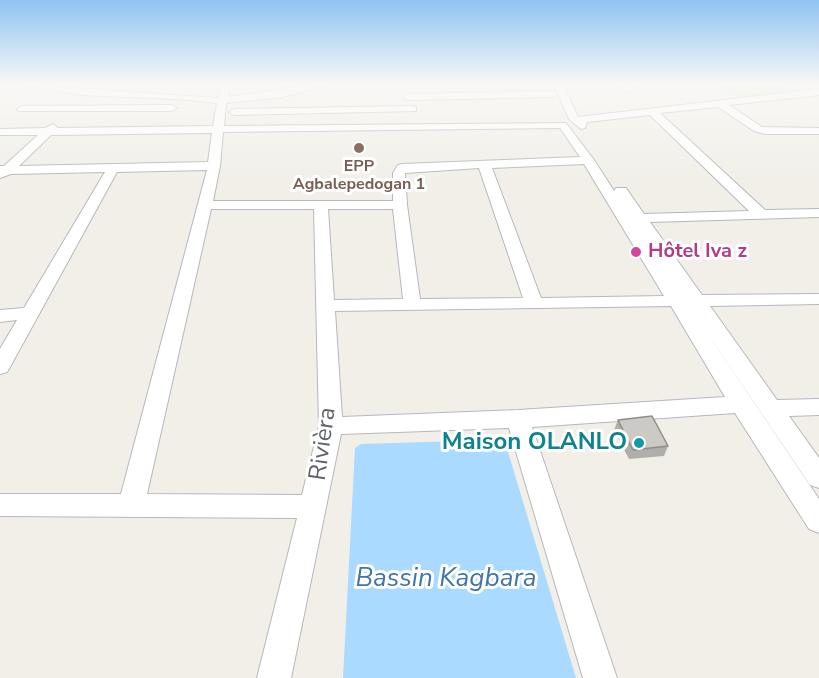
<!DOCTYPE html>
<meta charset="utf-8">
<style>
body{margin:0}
canvas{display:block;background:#f1efe8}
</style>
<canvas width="819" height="678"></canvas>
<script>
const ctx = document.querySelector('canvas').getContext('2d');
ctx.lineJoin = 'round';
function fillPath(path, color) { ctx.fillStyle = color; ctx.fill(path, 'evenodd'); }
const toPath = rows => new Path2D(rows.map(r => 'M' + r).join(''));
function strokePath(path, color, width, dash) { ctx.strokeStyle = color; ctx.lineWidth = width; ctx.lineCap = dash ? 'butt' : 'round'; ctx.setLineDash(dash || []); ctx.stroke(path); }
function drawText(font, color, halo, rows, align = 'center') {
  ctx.font = font + ' "Nunito Sans",sans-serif'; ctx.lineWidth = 6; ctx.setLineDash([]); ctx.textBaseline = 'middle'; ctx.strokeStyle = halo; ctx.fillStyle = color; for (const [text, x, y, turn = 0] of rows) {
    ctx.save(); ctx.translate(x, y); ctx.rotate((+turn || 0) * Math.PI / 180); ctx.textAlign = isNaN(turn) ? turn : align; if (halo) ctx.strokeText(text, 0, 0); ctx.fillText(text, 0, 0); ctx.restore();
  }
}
fillPath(toPath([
 [721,85,780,85,800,93,740,99]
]), '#c5e8c5');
fillPath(toPath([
 [495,440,508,452,576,678,343,678,355,448,361,444]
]), '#aadaff');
const minor = toPath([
 [29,85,218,98,222,85,231,85,228,97,308,85,325,85,283,97,226,103,224,126,566,123,594,160,682,296,614,191,616,188,626,188,644,214,749,211,650,115,587,122,585,128,581,129,569,119,558,94,553,97,408,100,403,97,408,94,553,91,557,93,554,85,563,85,578,117,819,89,819,95,729,105,762,127,819,128,819,134,765,134,754,131,718,107,660,113,765,210,819,209,819,217,650,222,702,295,819,294,819,304,710,306,777,400,819,399,819,415,789,416,819,458,819,488,810,485,689,306,819,499,819,533,809,529,735,413,532,427,617,678,583,678,509,428,341,434,291,678,257,678,297,518,0,516,0,494,121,494,207,170,117,172,10,367,7,372,0,374,0,349,17,320,0,322,0,310,24,308,105,172,11,174,0,178,0,166,4,166,38,135,0,135,0,129,45,128,53,124,58,128,213,126,217,103,178,99,80,95,29,85],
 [560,128,580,157,402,164,398,165,393,173,393,201,213,201,220,166,223,132,560,128],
 [212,133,208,162,19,166,51,135,212,133],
 [584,164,664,296,541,298,492,168,584,164],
 [479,168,523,298,420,299,407,205,405,173,479,168],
 [211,209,314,209,319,426,302,495,147,494,211,209],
 [328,209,393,209,403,299,334,300,328,209],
 [671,306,725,397,518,410,342,417,335,311,671,306],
 [622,85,632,85,636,90,628,92,622,85],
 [22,106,172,105,177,108,172,111,18,111,17,109,22,106],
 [412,106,416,107,416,111,234,115,229,112,234,109,412,106]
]);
strokePath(minor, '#b5b8bc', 2);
fillPath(minor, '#fff');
fillPath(toPath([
 [618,420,668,446,664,456,629,459,614,430]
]), '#afaea9');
const building = toPath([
 [652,416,668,446,633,450,618,420,652,416]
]);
fillPath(building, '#cccac5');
strokePath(building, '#8f8d8a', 1.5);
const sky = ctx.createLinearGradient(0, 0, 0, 180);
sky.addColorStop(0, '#8fc3f1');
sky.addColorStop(0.47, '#f9f8f5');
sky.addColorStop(1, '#f9f8f500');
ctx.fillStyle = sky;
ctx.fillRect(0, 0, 819, 180);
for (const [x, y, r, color] of [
 [359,148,6,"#8d6e63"],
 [636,252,6,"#d1479c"],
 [639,443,6,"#0f9aa8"]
]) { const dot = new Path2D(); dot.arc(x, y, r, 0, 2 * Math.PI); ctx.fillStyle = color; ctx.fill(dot); strokePath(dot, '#fff', 2); }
drawText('bold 16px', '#785e54', '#fff', [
 ["EPP",359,167],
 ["Agbalepedogan 1",359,185]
]);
drawText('bold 20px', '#b23c85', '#fff', [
 ["Hôtel Iva z",648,252]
], 'left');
drawText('bold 24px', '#0d838f', '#fff', [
 ["Maison OLANLO",627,443]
], 'right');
drawText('24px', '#5f6368', '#fff', [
 ["Rivièra",324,444,-82]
]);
drawText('italic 26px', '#4174aa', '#fff', [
 ["Bassin Kagbara",446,580]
]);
</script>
